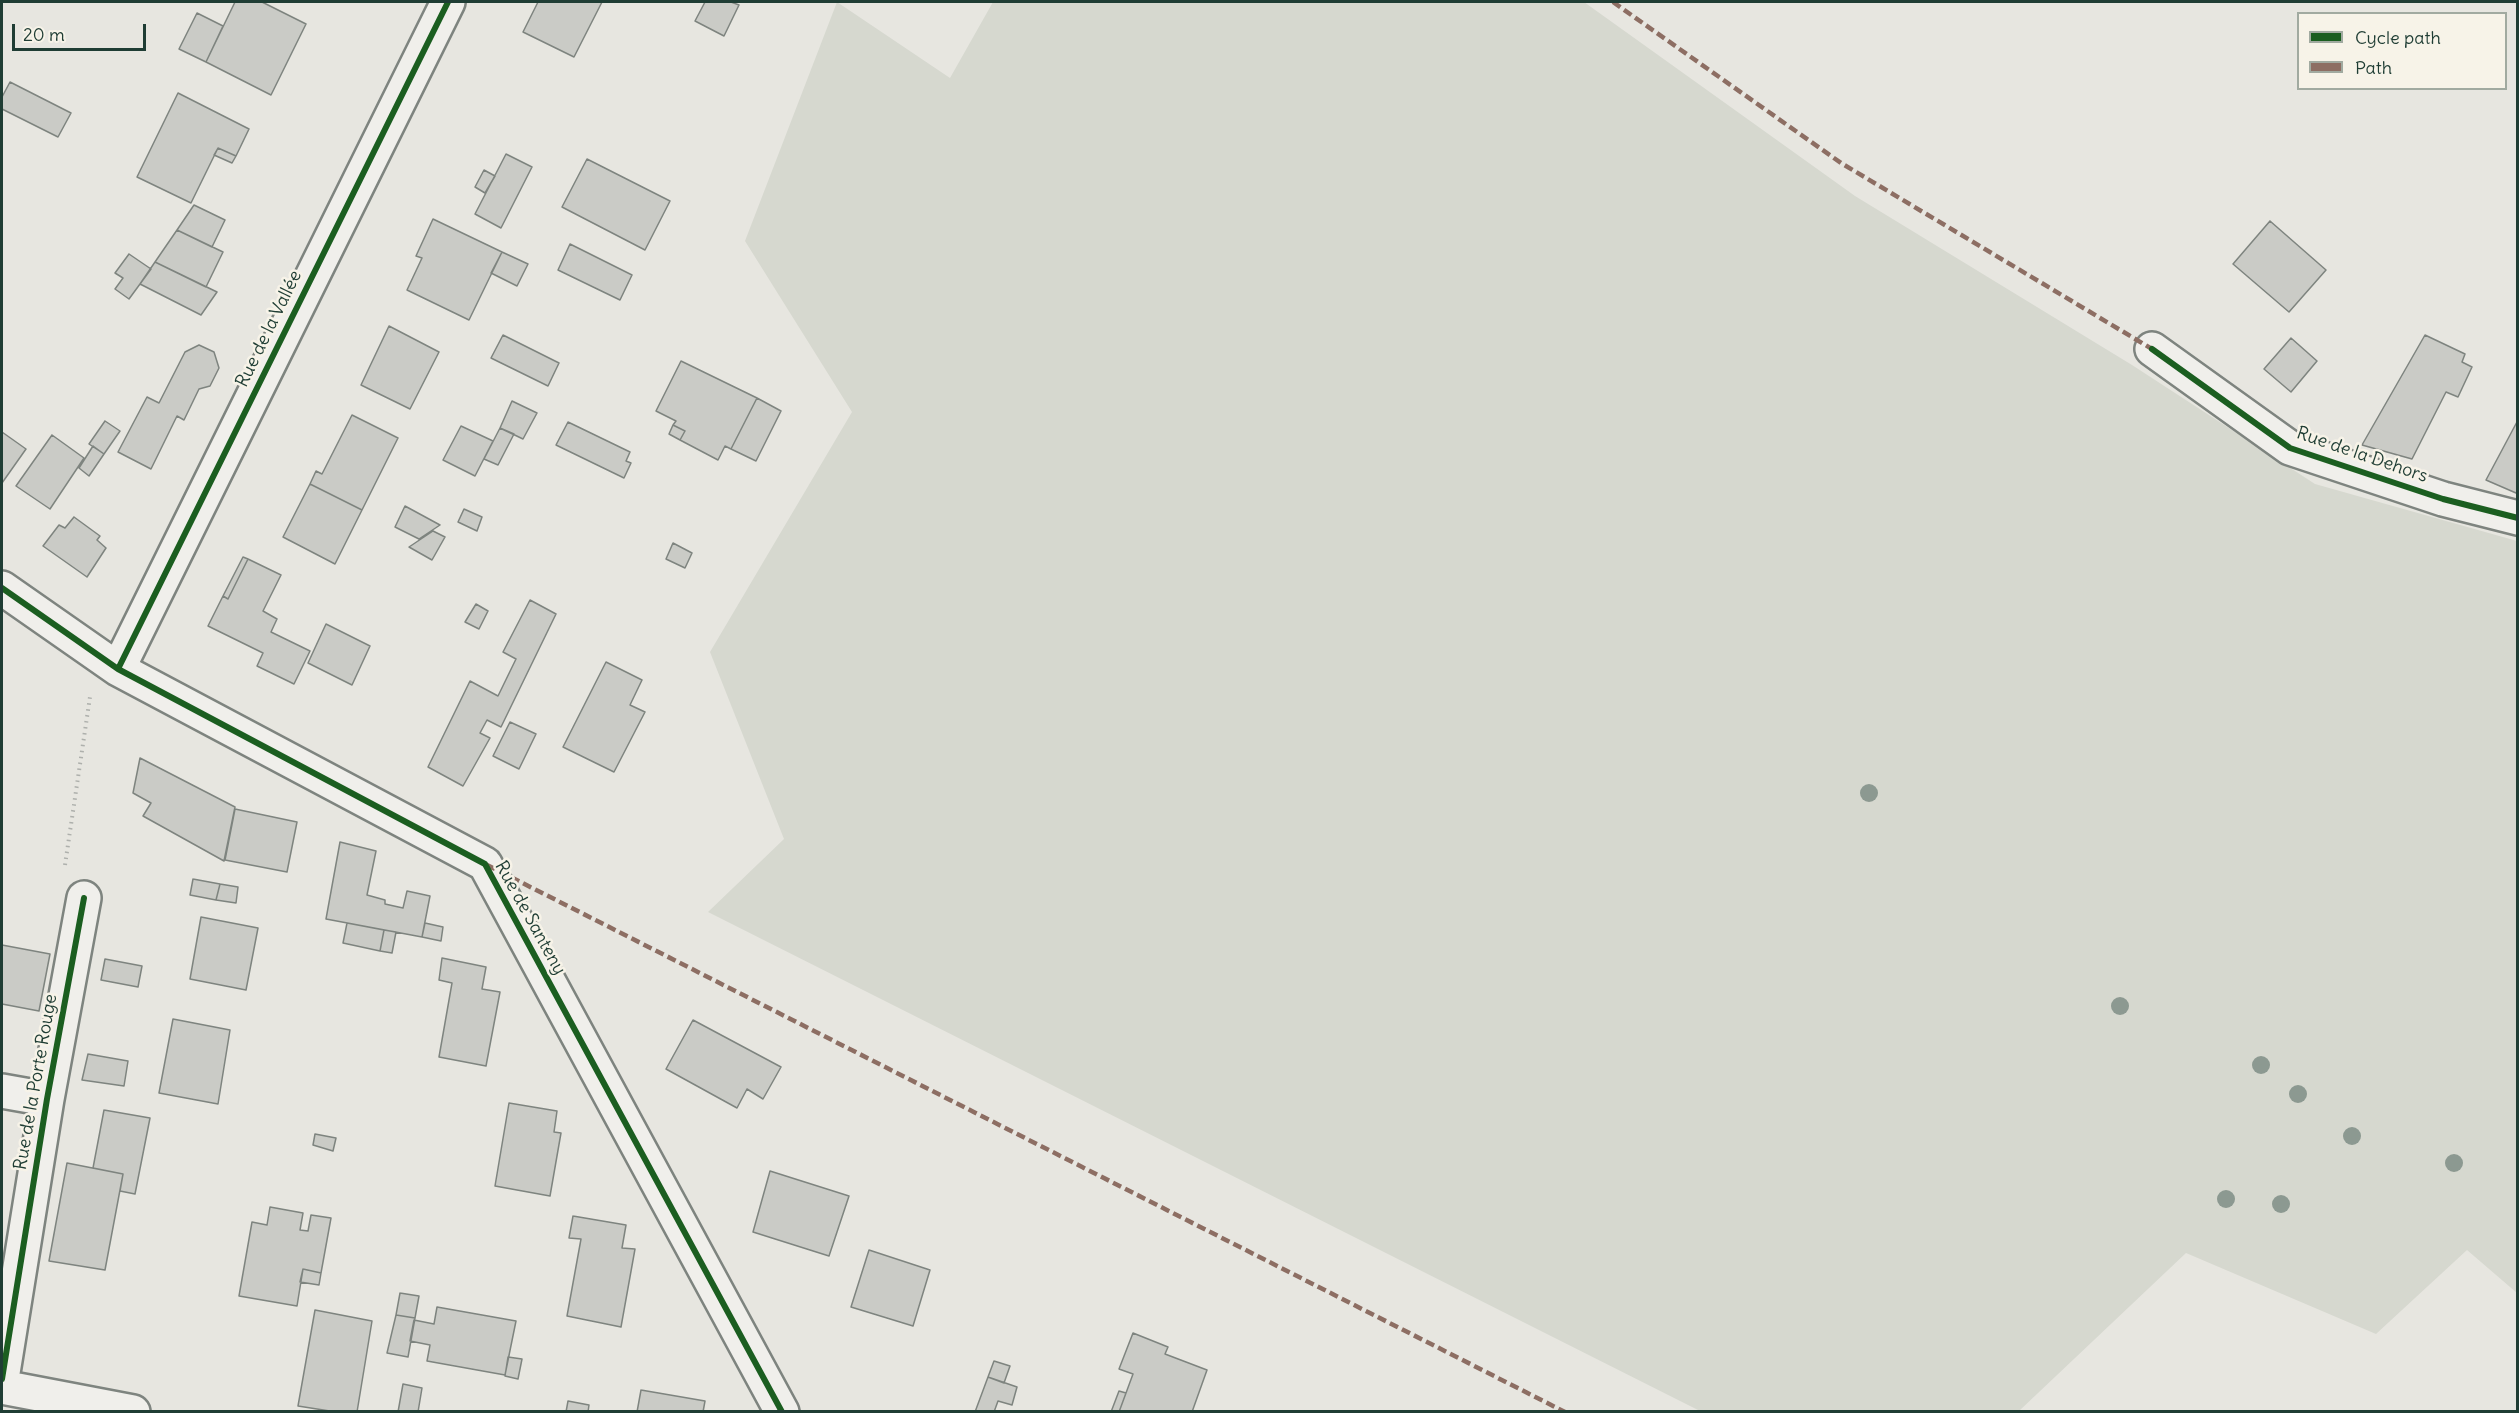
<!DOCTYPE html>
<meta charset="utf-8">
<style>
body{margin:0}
#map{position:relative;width:2519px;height:1413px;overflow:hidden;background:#e7e6e0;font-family:Delius,sans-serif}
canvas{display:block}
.frame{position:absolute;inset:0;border:3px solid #1f3d34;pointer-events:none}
.legend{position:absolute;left:2297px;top:12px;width:210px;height:78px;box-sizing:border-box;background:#f7f3e8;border:2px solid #a1aaa0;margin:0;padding:8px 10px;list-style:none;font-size:18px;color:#1f3d34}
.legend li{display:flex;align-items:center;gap:12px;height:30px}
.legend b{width:30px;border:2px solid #a1aaa0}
.scale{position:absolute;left:12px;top:24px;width:134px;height:27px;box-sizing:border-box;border:3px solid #1f3d34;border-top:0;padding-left:8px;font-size:18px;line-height:21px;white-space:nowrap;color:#1f3d34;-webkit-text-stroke:4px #f7f3e8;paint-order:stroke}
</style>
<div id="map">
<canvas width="2519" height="1413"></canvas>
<div class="frame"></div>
<ul class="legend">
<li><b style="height:8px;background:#1b5e20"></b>Cycle path</li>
<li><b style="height:8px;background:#8d6e63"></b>Path</li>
</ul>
<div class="scale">20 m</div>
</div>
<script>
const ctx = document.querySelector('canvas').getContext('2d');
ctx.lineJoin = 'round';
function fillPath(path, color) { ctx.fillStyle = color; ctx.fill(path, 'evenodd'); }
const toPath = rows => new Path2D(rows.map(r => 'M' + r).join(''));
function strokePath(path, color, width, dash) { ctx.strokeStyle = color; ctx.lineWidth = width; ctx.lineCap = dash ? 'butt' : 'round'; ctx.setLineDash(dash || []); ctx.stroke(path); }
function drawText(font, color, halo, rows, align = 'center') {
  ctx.font = font + ' Delius,sans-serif'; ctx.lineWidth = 5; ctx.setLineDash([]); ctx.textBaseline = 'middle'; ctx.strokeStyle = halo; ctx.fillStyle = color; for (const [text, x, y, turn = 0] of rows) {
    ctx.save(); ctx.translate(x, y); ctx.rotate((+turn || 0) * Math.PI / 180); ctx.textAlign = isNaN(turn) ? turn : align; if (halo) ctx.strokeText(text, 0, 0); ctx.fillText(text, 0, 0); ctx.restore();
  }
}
fillPath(toPath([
 [837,2,950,78,993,2,1584,2,1855,196,2132,365,2315,484,2517,541,2517,1293,2467,1250,2376,1334,2186,1253,2019,1411,1700,1411,708,912,784,839,710,652,852,412,745,241]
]), '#d6d8cf');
const building = toPath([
 [235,2,262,2,306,24,271,95,206,62,235,2],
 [538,2,602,2,574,57,523,32,538,2],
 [705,2,731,2,739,5,724,36,695,21,705,2],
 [197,13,223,26,206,62,179,49,197,13],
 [10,82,71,113,58,137,2,109,2,97,10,82],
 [178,93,249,129,236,156,218,148,191,203,137,177,178,93],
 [218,148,236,156,232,163,214,155,218,148],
 [506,154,532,167,501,228,475,214,506,154],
 [587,159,670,201,645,250,562,207,587,159],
 [484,170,495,176,485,193,475,187,484,170],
 [194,205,225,220,212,247,177,230,194,205],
 [433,219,502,252,469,320,407,290,422,258,416,256,433,219],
 [2270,221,2326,270,2289,312,2233,264,2270,221],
 [177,230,223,252,206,287,155,262,177,230],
 [570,244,632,275,620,300,558,270,570,244],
 [502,252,528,264,517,286,491,273,502,252],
 [129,254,151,269,129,299,115,289,123,278,115,273,129,254],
 [155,262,217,292,201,315,140,284,155,262],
 [389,326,439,352,410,409,361,385,389,326],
 [503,335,559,363,548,386,491,358,503,335],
 [2425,335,2465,354,2462,362,2472,367,2458,397,2446,392,2412,459,2362,445,2425,335],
 [2291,338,2317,361,2291,392,2264,369,2291,338],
 [199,345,214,352,219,368,210,386,199,389,184,420,177,416,151,469,118,452,147,397,159,403,185,352,199,345],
 [681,361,757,398,731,449,725,446,718,460,680,440,685,431,673,425,676,421,656,411,681,361],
 [757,398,781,411,756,461,731,449,757,398],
 [512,401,537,413,523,439,500,428,512,401],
 [352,415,398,438,362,510,310,484,316,471,322,474,352,415],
 [2518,420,2518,490,2516,493,2486,480,2518,420],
 [105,421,120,431,104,454,89,444,105,421],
 [568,422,630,452,626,461,631,463,624,478,556,445,568,422],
 [673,425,685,431,680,440,669,434,673,425],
 [461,426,493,441,475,476,443,460,461,426],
 [500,428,514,434,498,465,484,459,500,428],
 [2,432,26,449,2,483,2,432],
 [52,435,84,458,50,509,16,486,52,435],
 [93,446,104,454,89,476,79,468,93,446],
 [310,484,362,510,335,564,283,537,310,484],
 [405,506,440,525,419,539,395,527,405,506],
 [464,509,482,517,477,531,458,522,464,509],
 [74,517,100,536,97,540,106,548,87,577,43,546,59,525,65,528,74,517],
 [433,531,445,537,432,560,409,547,433,531],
 [673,543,692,553,685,568,666,559,673,543],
 [243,557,248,559,228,599,223,596,243,557],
 [248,559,281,575,263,611,277,619,271,632,310,651,294,684,257,666,263,653,208,626,223,596,228,599,248,559],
 [530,600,556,614,501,727,487,720,480,733,490,738,463,786,428,767,470,681,498,696,516,659,503,652,530,600],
 [476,604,488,611,479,629,465,622,476,604],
 [326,624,370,646,352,685,308,663,326,624],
 [606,662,642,680,630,705,645,712,614,772,563,747,606,662],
 [510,722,536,734,519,769,493,756,510,722],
 [140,758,235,807,224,861,143,816,151,803,133,793,140,758],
 [235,809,297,822,287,872,225,860,235,809],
 [340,842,376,851,367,895,385,900,385,904,403,908,407,891,430,896,422,937,326,919,340,842],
 [193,879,220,884,216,900,190,895,193,879],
 [220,884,238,887,236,903,216,900,220,884],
 [201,917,258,928,246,990,190,979,201,917],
 [347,923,384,930,380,951,343,943,347,923],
 [425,923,443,927,441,941,422,937,425,923],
 [384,930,396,932,392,953,380,951,384,930],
 [2,945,50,954,39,1011,2,1004,2,945],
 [442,958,486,967,482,989,500,992,486,1066,439,1057,452,983,439,980,442,958],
 [105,959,142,966,138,987,101,980,105,959],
 [173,1019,230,1030,218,1104,159,1093,173,1019],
 [693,1020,781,1067,763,1099,747,1089,737,1108,666,1069,693,1020],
 [88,1054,128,1061,124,1086,82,1080,88,1054],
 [509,1103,557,1111,554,1132,561,1133,550,1196,495,1186,509,1103],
 [104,1110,150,1118,135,1194,120,1191,123,1174,93,1168,104,1110],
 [315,1134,336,1138,333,1151,313,1145,315,1134],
 [67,1163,123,1174,105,1270,49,1261,67,1163],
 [770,1171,849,1196,829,1256,753,1232,770,1171],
 [270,1207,303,1213,300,1230,308,1231,311,1215,331,1218,321,1273,303,1269,297,1306,239,1296,252,1222,267,1225,270,1207],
 [573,1216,626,1225,622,1248,635,1249,621,1327,567,1316,581,1239,569,1238,573,1216],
 [869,1250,930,1270,913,1326,851,1307,869,1250],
 [303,1269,321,1273,319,1285,300,1282,303,1269],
 [400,1293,419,1296,415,1318,396,1315,400,1293],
 [437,1307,516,1321,505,1375,427,1361,430,1345,410,1341,414,1320,434,1324,437,1307],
 [315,1310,372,1321,357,1412,336,1412,298,1406,315,1310],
 [396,1315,415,1318,408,1357,387,1353,396,1315],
 [1133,1333,1168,1347,1165,1354,1207,1370,1192,1412,1119,1412,1133,1374,1119,1369,1133,1333],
 [508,1357,522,1359,518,1379,505,1376,508,1357],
 [994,1361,1010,1366,1004,1383,988,1377,994,1361],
 [988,1377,1017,1387,1012,1405,998,1401,994,1412,975,1412,988,1377],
 [403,1384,422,1388,418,1412,398,1412,403,1384],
 [641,1390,705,1401,703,1412,637,1412,641,1390],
 [1119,1391,1126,1393,1119,1412,1111,1412,1119,1391],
 [568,1401,589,1405,588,1412,566,1412,568,1401]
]);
fillPath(building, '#cacbc6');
strokePath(building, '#7e847f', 1.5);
const minor = toPath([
 [2152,349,2290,448,2443,499,2518,518],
 [2,588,118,669,485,864,782,1412],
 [118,669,448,2],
 [2,1091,47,1099],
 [2,1379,47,1099,84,898],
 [2,1387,133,1412]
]);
strokePath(minor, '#7e847f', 38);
strokePath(toPath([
 [65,865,90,697]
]), '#aeb0ac', 4, [1.5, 4.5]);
strokePath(minor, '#f0efeb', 33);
strokePath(toPath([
 [1613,2,1841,163,2152,349],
 [487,865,1565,1412]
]), '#8d6e63', 4.5, [9, 4.5]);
strokePath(toPath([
 [2152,349,2290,448,2443,499,2518,518],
 [2,588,118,669,485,864,782,1412],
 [118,669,448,2],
 [2,1379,47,1099,84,898]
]), '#1b5e20', 6);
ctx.fillStyle = '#8c9991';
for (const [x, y] of [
 [1869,793],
 [2120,1006],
 [2261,1065],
 [2298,1094],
 [2352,1136],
 [2454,1163],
 [2226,1199],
 [2281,1204]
]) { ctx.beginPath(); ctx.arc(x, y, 9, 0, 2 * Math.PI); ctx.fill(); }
drawText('18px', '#1f3d34', '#f7f3e8', [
 ["Rue de la Vallée",269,329,-64],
 ["Rue de la Dehors",2362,455,19],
 ["Rue de Santeny",530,918,61],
 ["Rue de la Porte Rouge",36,1082,-80]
]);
</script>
